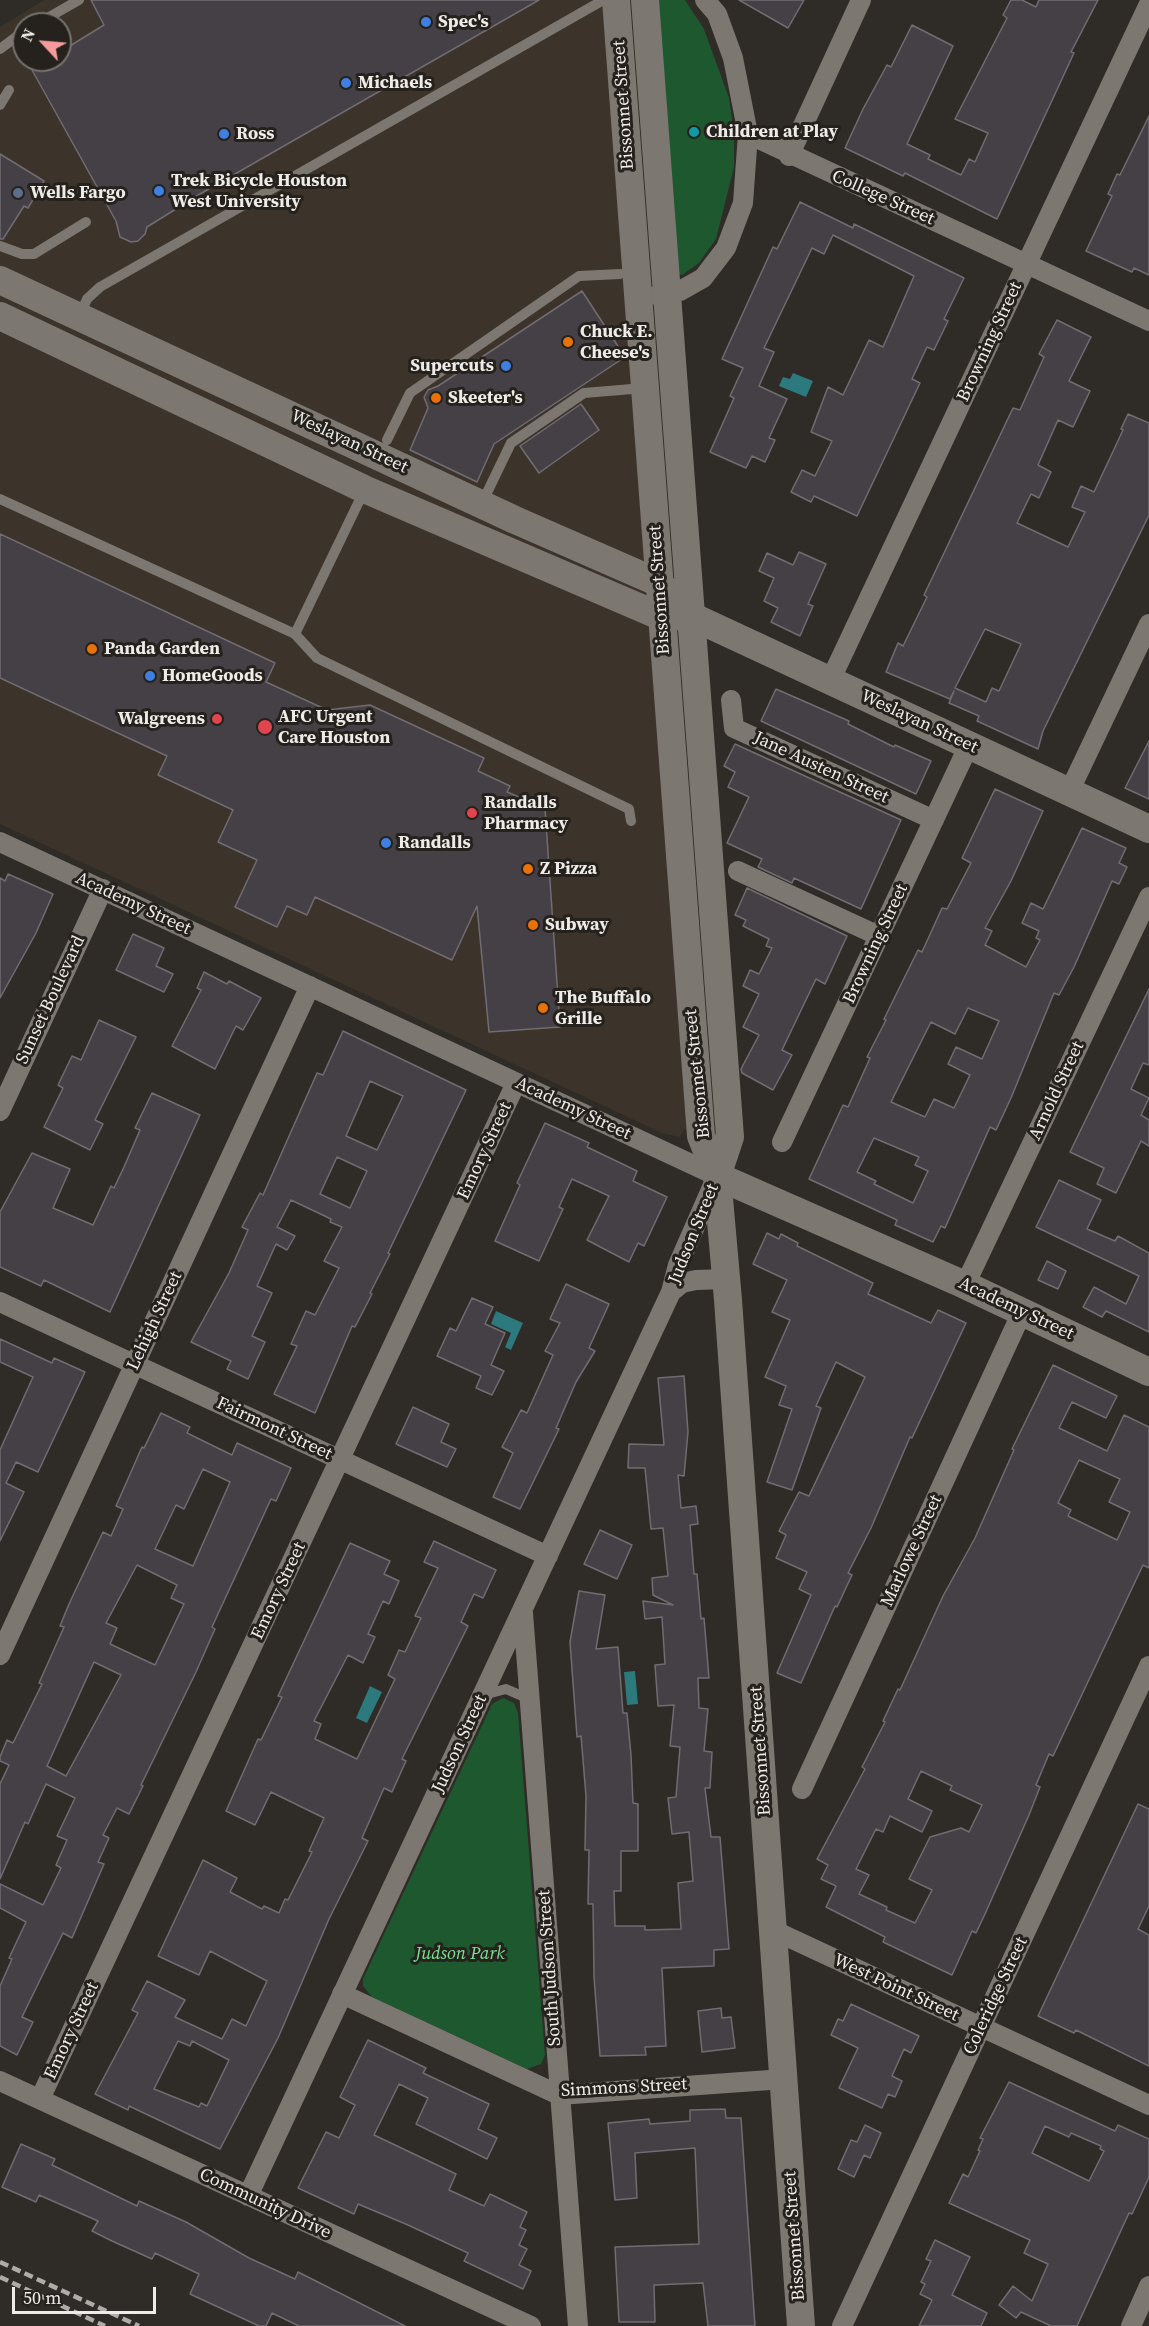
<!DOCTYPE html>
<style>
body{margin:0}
#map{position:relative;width:1149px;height:2326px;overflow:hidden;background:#2f2b26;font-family:"Source Serif 4",serif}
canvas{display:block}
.north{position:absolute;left:12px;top:12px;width:60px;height:60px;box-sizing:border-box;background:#25211c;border:2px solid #75726e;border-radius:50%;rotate:296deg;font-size:16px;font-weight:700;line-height:24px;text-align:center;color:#eeebe8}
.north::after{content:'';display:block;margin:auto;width:21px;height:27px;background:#f59b9c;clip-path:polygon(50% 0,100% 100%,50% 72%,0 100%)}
.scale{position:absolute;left:12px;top:2287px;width:144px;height:27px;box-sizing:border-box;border:3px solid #eeebe8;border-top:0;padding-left:8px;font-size:18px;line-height:21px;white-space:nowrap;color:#eeebe8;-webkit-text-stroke:4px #25211c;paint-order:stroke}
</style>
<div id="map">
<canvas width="1149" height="2326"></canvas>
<div class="north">N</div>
<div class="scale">50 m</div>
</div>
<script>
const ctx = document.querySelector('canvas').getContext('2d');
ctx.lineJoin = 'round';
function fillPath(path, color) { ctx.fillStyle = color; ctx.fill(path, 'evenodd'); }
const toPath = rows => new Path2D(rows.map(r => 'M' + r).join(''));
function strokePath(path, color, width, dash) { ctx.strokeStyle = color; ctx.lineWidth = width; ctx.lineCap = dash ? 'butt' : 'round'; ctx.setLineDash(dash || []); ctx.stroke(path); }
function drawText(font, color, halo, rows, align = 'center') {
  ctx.font = font + ' "Source Serif 4",serif'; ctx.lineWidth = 6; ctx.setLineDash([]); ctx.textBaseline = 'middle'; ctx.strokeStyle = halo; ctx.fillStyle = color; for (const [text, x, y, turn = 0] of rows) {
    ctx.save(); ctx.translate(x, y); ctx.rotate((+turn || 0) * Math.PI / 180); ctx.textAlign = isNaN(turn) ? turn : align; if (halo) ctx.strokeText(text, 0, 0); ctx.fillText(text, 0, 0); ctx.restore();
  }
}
fillPath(toPath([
 [44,0,603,0,688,1126,679,1137,662,1133,0,824,0,27],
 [24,24,60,24,60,60,24,60]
]), '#3c332a');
fillPath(toPath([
 [655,0,685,0,704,29,729,98,734,133,734,167,716,239,699,263,682,275,676,273],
 [503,1698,514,1703,518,1713,545,2055,541,2064,527,2069,372,1997,363,1986,363,1979,492,1704]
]), '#1d582e');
fillPath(toPath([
 [793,373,813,381,806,397,779,386,783,377,790,379],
 [496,1311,523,1323,511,1350,505,1347,511,1333,491,1324],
 [635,1671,638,1704,627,1705,624,1672],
 [370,1686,382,1692,367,1723,356,1718]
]), '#2c797e');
const building = toPath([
 [91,0,539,0,200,194,147,227,145,234,138,241,131,242,120,237,116,221,32,70,48,60,60,60,60,52,104,25,91,0],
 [739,0,804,0,788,28,739,0],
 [1011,0,1022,0,1036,7,1039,0,1098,0,1071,52,1074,53,997,219,905,173,903,176,845,148,863,109,887,65,891,67,912,25,953,46,907,144,930,155,928,159,961,175,969,159,975,162,988,133,955,119,1007,18,1003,15,1011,0],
 [1149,116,1149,275,1134,268,1132,272,1086,251,1112,196,1108,194,1117,174,1120,175,1149,116],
 [0,154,44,181,28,208,24,206,3,239,0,239,0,154],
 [800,202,853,228,854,224,964,278,944,319,948,321,934,350,927,347,912,379,920,383,857,516,814,496,811,502,791,492,802,470,815,476,832,441,811,432,828,387,843,395,869,340,883,347,914,276,833,235,824,254,812,248,764,348,774,352,759,386,787,399,769,438,775,440,765,462,752,456,746,468,710,452,734,398,730,396,743,368,722,359,773,247,777,249,800,202],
 [582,291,625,357,494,444,477,482,410,450,428,408,424,397,428,390,438,386,582,291],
 [1057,320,1091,337,1069,381,1090,391,1073,427,1058,420,1038,465,1051,472,1039,498,1031,494,1017,523,1068,547,1085,512,1072,507,1081,486,1094,492,1123,430,1121,429,1128,414,1149,423,1149,515,1043,731,1038,749,977,721,979,716,949,703,954,691,950,699,886,672,898,643,903,646,927,597,924,595,1013,408,1020,410,1044,357,1039,354,1057,320],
 [985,629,1021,644,999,691,992,688,986,702,955,688,985,629],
 [581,404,599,430,539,473,520,446,581,404],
 [0,534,275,663,266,682,327,710,370,705,484,758,478,771,510,786,507,792,545,808,560,1027,489,1032,477,906,452,960,315,897,307,915,287,906,277,927,235,907,257,860,218,842,233,810,158,775,167,756,0,678,0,534],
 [799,552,826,564,808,604,813,606,800,636,771,622,778,608,764,601,774,578,759,571,767,553,793,565,799,552],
 [776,689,849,721,848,724,894,747,895,745,931,761,916,794,761,721,776,689],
 [1149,741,1149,799,1125,788,1149,741],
 [735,744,901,820,861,909,794,878,792,883,758,867,762,859,727,843,749,797,728,787,735,772,724,766,735,744],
 [995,789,1043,811,1011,881,985,928,992,931,985,945,1026,967,1040,940,1036,938,1039,931,1022,923,1031,903,1043,909,1082,828,1126,848,1119,863,1127,867,1119,884,1112,881,1074,967,1059,995,1054,993,1011,1098,996,1130,990,1127,945,1228,941,1226,933,1242,895,1225,897,1220,809,1179,843,1105,848,1107,870,1058,867,1057,886,1020,884,1019,918,950,922,952,942,908,947,909,971,863,962,858,995,789],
 [968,1008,999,1021,982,1059,956,1047,948,1064,970,1075,954,1108,934,1099,925,1117,891,1102,931,1022,955,1034,968,1008],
 [874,1138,919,1157,915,1165,928,1171,913,1203,874,1184,876,1181,857,1172,874,1138],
 [8,874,53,894,36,933,0,998,0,878,5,881,8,874],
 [747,888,847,936,825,984,816,979,782,1050,792,1055,773,1090,742,1073,741,1069,759,1035,743,1027,759,994,743,986,750,970,759,974,772,948,766,946,769,939,743,926,746,920,735,915,747,888],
 [133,934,164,948,156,966,173,974,164,992,116,970,133,934],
 [204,972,227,984,229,981,261,998,243,1030,236,1026,215,1069,172,1046,201,990,197,988,204,972],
 [1149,989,1149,1065,1143,1063,1131,1089,1149,1098,1141,1115,1149,1120,1149,1146,1141,1141,1116,1193,1097,1184,1104,1168,1070,1152,1149,989],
 [99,1020,136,1037,95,1120,103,1124,90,1150,44,1127,63,1088,58,1085,72,1056,81,1060,99,1020],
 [343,1031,466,1090,388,1253,390,1254,370,1293,372,1294,355,1327,352,1326,315,1413,274,1394,297,1346,291,1344,306,1311,315,1315,339,1268,324,1261,342,1227,330,1222,331,1219,291,1200,277,1227,295,1236,287,1250,276,1244,257,1286,272,1293,252,1336,265,1342,248,1379,227,1369,231,1361,191,1342,229,1273,248,1230,242,1227,260,1193,263,1195,317,1073,323,1075,343,1031],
 [370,1081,403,1096,377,1150,346,1136,370,1081],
 [337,1157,367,1171,350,1208,320,1194,337,1157],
 [152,1093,200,1115,110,1312,44,1280,41,1286,0,1267,0,1212,32,1153,70,1169,53,1208,93,1225,111,1186,114,1188,124,1167,140,1130,135,1128,152,1093],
 [545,1123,589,1143,587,1147,637,1171,633,1181,667,1197,644,1246,638,1243,629,1262,587,1240,609,1196,572,1179,559,1207,563,1209,539,1261,495,1241,520,1185,517,1183,545,1123],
 [1059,1180,1101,1200,1087,1229,1115,1241,1118,1236,1149,1253,1149,1332,1106,1311,1102,1317,1083,1307,1094,1287,1126,1304,1139,1276,1036,1227,1059,1180],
 [767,1233,779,1239,781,1234,798,1243,797,1246,873,1283,868,1294,931,1323,938,1310,966,1323,912,1438,910,1437,871,1528,848,1573,852,1575,837,1607,835,1606,801,1683,777,1673,811,1595,799,1589,807,1572,776,1558,786,1535,779,1531,799,1492,809,1496,865,1377,836,1362,816,1406,821,1408,792,1490,767,1482,792,1409,779,1405,786,1386,765,1377,790,1320,772,1312,787,1280,753,1264,767,1233],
 [1047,1261,1066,1271,1058,1289,1038,1280,1047,1261],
 [566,1284,609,1304,589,1348,595,1351,576,1382,556,1428,559,1429,520,1509,493,1497,513,1453,502,1447,521,1410,527,1413,553,1355,545,1351,560,1323,550,1319,566,1284],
 [472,1298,493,1307,485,1324,505,1333,491,1365,504,1371,492,1395,476,1388,481,1376,437,1356,450,1328,456,1331,472,1298],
 [0,1339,52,1363,54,1358,85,1372,38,1472,16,1462,6,1483,24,1492,0,1541,0,1450,33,1377,0,1362,0,1339],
 [1053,1365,1117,1396,1106,1418,1072,1402,1059,1428,1107,1451,1124,1415,1149,1427,1149,1568,1143,1565,1053,1756,1049,1754,1036,1785,1040,1787,1029,1815,985,1914,976,1933,972,1931,952,1975,883,1942,885,1937,826,1907,836,1886,821,1879,828,1865,817,1859,865,1769,862,1767,885,1722,883,1721,898,1689,900,1690,943,1596,975,1538,1014,1450,1012,1449,1053,1365],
 [1079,1460,1120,1479,1109,1502,1130,1512,1117,1540,1068,1516,1071,1510,1058,1503,1079,1460],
 [921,1771,952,1786,950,1790,982,1805,969,1832,961,1828,930,1837,909,1879,932,1890,915,1923,886,1910,887,1907,859,1894,869,1875,856,1869,876,1829,883,1832,890,1816,922,1832,932,1811,908,1799,921,1771],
 [684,1376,688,1432,684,1476,678,1475,681,1508,696,1506,698,1524,690,1525,694,1574,697,1574,701,1619,704,1618,709,1678,698,1678,699,1708,708,1709,704,1751,712,1752,710,1788,705,1788,711,1837,720,1837,729,1949,714,1950,714,1966,662,1968,666,2046,645,2047,646,2055,600,2056,594,1977,593,1904,588,1904,589,1850,585,1850,586,1796,581,1736,577,1737,570,1642,579,1591,605,1595,596,1649,618,1647,623,1713,627,1713,631,1755,633,1803,638,1804,638,1851,621,1851,621,1891,614,1891,615,1926,645,1926,645,1930,681,1929,678,1883,693,1881,689,1832,672,1834,668,1798,676,1797,680,1747,670,1746,674,1705,658,1706,655,1665,665,1664,662,1617,645,1619,643,1601,673,1605,653,1595,652,1578,668,1576,663,1528,651,1529,645,1468,628,1468,629,1444,664,1445,658,1378,684,1376],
 [413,1407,449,1424,441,1442,456,1449,447,1467,396,1444,413,1407],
 [161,1413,190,1427,187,1433,232,1455,237,1443,291,1468,276,1501,271,1499,212,1627,215,1629,196,1672,141,1785,143,1786,129,1814,117,1808,103,1835,109,1838,98,1862,104,1864,72,1938,63,1933,22,2017,33,2022,17,2055,0,2046,0,1986,12,1959,9,1958,26,1922,0,1908,0,1884,43,1905,61,1868,56,1865,67,1840,57,1836,75,1798,46,1784,28,1824,25,1822,0,1879,0,1784,9,1765,0,1761,0,1757,7,1740,13,1743,42,1684,39,1683,64,1627,60,1626,69,1604,103,1532,111,1536,123,1509,116,1506,142,1447,144,1448,161,1413],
 [203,1469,230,1482,193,1566,155,1549,176,1505,184,1509,203,1469],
 [137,1565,177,1585,171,1598,184,1604,155,1665,110,1644,117,1628,106,1623,137,1565],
 [94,1662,121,1675,66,1776,47,1766,94,1662],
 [600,1530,632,1545,617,1579,584,1564,600,1530],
 [434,1541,496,1570,483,1598,474,1594,461,1622,468,1626,402,1759,406,1761,392,1792,384,1788,362,1838,368,1841,329,1919,278,2038,220,2149,129,2106,128,2110,95,2094,138,2013,132,2010,147,1981,185,2000,175,2017,222,2039,232,2019,246,2026,267,1981,210,1951,199,1975,158,1956,203,1860,237,1878,230,1892,262,1909,264,1906,279,1913,285,1899,288,1900,312,1852,309,1851,324,1818,271,1792,255,1825,226,1811,258,1739,261,1740,282,1697,278,1696,350,1543,390,1561,384,1574,399,1581,389,1604,383,1601,368,1634,375,1637,363,1663,348,1655,314,1721,321,1724,315,1739,357,1759,395,1679,388,1675,399,1650,405,1652,421,1618,415,1616,438,1568,424,1562,434,1541],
 [178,2041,190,2046,192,2041,229,2060,207,2106,201,2103,199,2107,154,2089,178,2041],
 [1138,1804,1149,1809,1149,1906,1138,1929,1149,1935,1149,2066,1076,2030,1074,2033,1038,2016,1138,1804],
 [851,2004,919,2036,911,2053,904,2049,892,2076,902,2081,895,2097,888,2094,882,2108,839,2088,858,2048,831,2035,838,2019,843,2021,851,2004],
 [721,2008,722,2018,731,2017,735,2048,702,2052,698,2011,721,2008],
 [368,2040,426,2068,423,2073,489,2104,478,2129,497,2138,487,2159,416,2124,428,2098,399,2084,374,2135,456,2174,449,2190,484,2206,490,2194,527,2212,520,2227,526,2230,519,2245,527,2249,519,2265,531,2271,523,2289,464,2261,468,2253,408,2225,358,2204,354,2214,298,2188,326,2132,339,2138,355,2105,340,2097,368,2040],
 [1009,2082,1115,2131,1118,2125,1149,2139,1149,2177,1132,2214,1129,2213,1077,2326,1051,2326,1021,2312,1016,2318,999,2305,1013,2286,1032,2301,1048,2264,1024,2253,1030,2240,949,2203,963,2174,968,2177,980,2151,978,2150,983,2139,980,2138,1009,2082],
 [1045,2126,1069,2137,1071,2133,1101,2146,1100,2149,1104,2151,1089,2181,1032,2153,1045,2126],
 [725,2109,726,2118,741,2118,755,2326,708,2326,703,2283,654,2285,655,2322,619,2322,615,2247,699,2244,695,2148,635,2153,637,2198,615,2200,608,2123,649,2119,650,2124,690,2121,690,2110,725,2109],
 [865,2125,881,2133,870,2158,864,2155,854,2177,838,2169,851,2140,857,2142,865,2125],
 [21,2144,55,2159,52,2165,137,2206,139,2201,186,2222,249,2258,295,2279,298,2272,405,2326,299,2326,272,2313,266,2326,259,2326,190,2294,199,2274,155,2253,152,2259,112,2241,92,2231,98,2221,39,2195,36,2202,2,2187,21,2144],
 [935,2240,970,2257,952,2295,987,2313,981,2326,919,2326,932,2300,920,2294,925,2284,921,2282,931,2261,926,2259,935,2240]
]);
fillPath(building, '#444045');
strokePath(building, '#716c72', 1.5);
strokePath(toPath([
 [37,24,79,0],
 [0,49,24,31],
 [0,105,9,90],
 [0,246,22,254,34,254,86,222],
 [80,315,87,299,100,287,600,2],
 [387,440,410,393,579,276,620,274],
 [0,499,295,634,317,658,629,809,631,821],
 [482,503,511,443,584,393,644,388],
 [295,634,364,491],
 [483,1695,506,1689,529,1699]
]), '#7c7771', 10);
strokePath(toPath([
 [705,0,717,14,733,58,748,134,1149,321],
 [789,156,861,0],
 [657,295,680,291,703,278,726,248,743,203,748,134],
 [830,681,1149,4],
 [731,700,734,728,934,820],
 [1069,792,1149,624],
 [0,842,717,1176,678,1265,671,1292,248,2196],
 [738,871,879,936],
 [0,1111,103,889],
 [782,1142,969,745],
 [965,1285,1149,897],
 [671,1292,682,1283,696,1280,726,1279],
 [0,1302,548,1556],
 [523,1613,578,2326],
 [0,1655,310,986],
 [802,1789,1022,1312],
 [775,1931,1149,2105],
 [342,1994,559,2095,784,2079],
 [0,2081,531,2326],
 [40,2099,516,1083],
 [842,2326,1149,1666],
 [1131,2326,1149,2286]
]), '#7c7771', 20);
strokePath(toPath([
 [616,0,701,1136,717,1176,728,1300,801,2326],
 [645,0,730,1137,717,1176],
 [0,280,515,520,659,583,689,615,1149,829],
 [0,316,364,489,662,617,678,616],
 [717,1176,965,1285,1149,1372]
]), '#7c7771', 28);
strokePath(toPath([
 [0,2262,139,2326],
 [0,2277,105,2326]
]), '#afaba8', 4.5, [9, 4.5]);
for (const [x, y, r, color] of [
 [426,22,6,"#3f7fe0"],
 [346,83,6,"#3f7fe0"],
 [694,132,6,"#0f9aa8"],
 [224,134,6,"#3f7fe0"],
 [159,191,6,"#3f7fe0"],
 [18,193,6,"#5c6f8a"],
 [568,342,6,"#e8710a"],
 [506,366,6,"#3f7fe0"],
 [436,398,6,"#e8710a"],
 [92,649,6,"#e8710a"],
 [150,676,6,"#3f7fe0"],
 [217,719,6,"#e0444e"],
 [265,727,8,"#e0444e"],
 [472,813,6,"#e0444e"],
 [386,843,6,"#3f7fe0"],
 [528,869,6,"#e8710a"],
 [533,925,6,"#e8710a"],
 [543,1008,6,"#e8710a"]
]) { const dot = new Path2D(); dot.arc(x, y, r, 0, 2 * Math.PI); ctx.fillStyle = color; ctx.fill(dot); strokePath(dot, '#25211c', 2); }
drawText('bold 18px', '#eeebe8', '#25211c', [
 ["Spec's",438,22],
 ["Michaels",358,83],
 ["Children at Play",706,132],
 ["Ross",236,134],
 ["Trek Bicycle Houston",171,181],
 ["West University",171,202],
 ["Wells Fargo",30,193],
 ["Chuck E.",580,332],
 ["Cheese's",580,353],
 ["Supercuts",494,366,"right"],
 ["Skeeter's",448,398],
 ["Panda Garden",104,649],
 ["HomeGoods",162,676],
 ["AFC Urgent",278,717],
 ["Care Houston",278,738],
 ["Walgreens",205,719,"right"],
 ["Randalls",484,803],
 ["Pharmacy",484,824],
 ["Randalls",398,843],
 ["Z Pizza",540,869],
 ["Subway",545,925],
 ["The Buffalo",555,998],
 ["Grille",555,1019]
], 'left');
drawText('18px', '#eeebe8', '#25211c', [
 ["Bissonnet Street",624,105,-94],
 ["College Street",883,198,24],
 ["Browning Street",990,342,-65],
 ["Weslayan Street",349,442,25],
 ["Bissonnet Street",660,590,-94],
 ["Weslayan Street",919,722,25],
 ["Jane Austen Street",821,768,25],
 ["Academy Street",133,904,25],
 ["Browning Street",876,944,-65],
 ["Sunset Boulevard",51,1000,-65],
 ["Bissonnet Street",698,1074,-96],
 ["Arnold Street",1057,1091,-65],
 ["Academy Street",573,1109,25],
 ["Emory Street",485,1151,-65],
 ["Judson Street",694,1234,-68],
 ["Academy Street",1016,1309,25],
 ["Lehigh Street",155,1321,-65],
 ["Fairmont Street",274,1429,25],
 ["Marlowe Street",912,1551,-65],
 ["Emory Street",279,1591,-65],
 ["Judson Street",460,1744,-65],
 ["Bissonnet Street",761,1751,-94],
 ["South Judson Street",550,1968,-94],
 ["West Point Street",896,1988,25],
 ["Coleridge Street",996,1996,-65],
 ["Emory Street",72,2031,-65],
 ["Simmons Street",624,2088,-3],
 ["Community Drive",265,2204,25],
 ["Bissonnet Street",795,2236,-94]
]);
drawText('italic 18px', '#76e491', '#25211c', [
 ["Judson Park",460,1954]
]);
</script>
